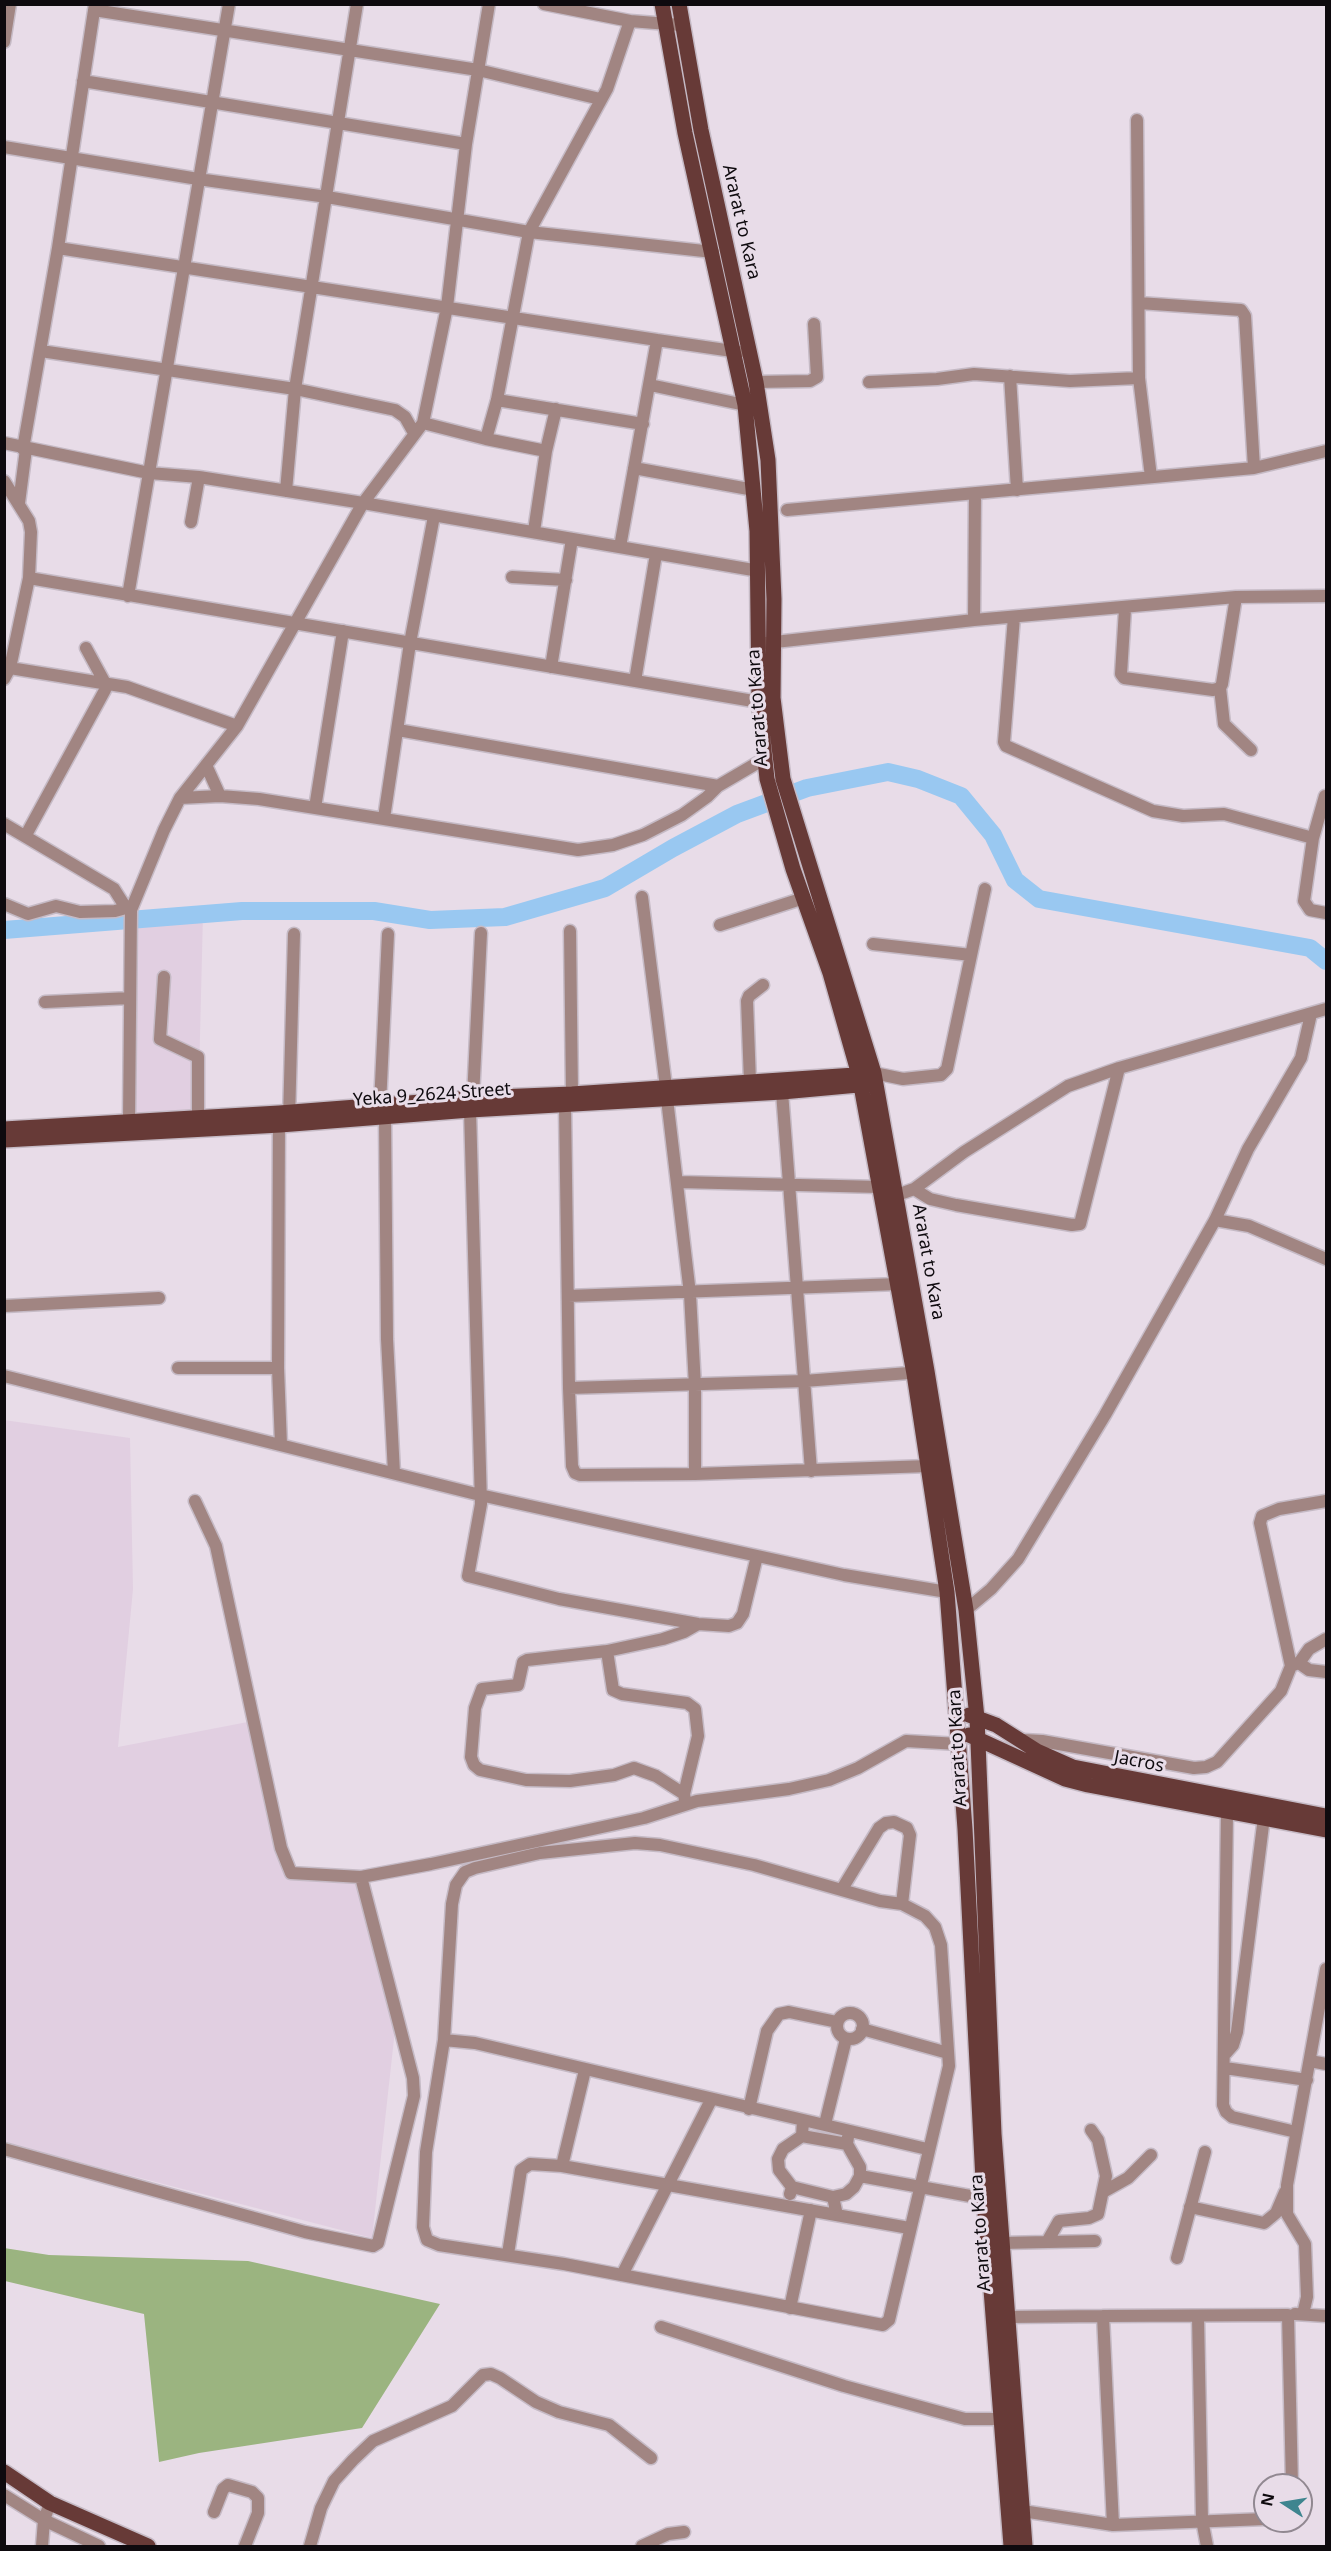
<!DOCTYPE html>
<style>
body{margin:0}
#map{position:relative;width:1331px;height:2551px;overflow:hidden;background:#e8dce8;font-family:"Noto Sans",sans-serif}
canvas{display:block}
.frame{position:absolute;inset:0;border:6px solid #0e0a0e;pointer-events:none}
.north{position:absolute;left:1253px;top:2473px;width:60px;height:60px;box-sizing:border-box;background:#e8dce8;border:2px solid #918891;border-radius:50%;rotate:282deg;font-size:16px;font-weight:700;line-height:24px;text-align:center;color:#0e0a0e}
.north::after{content:'';display:block;margin:auto;width:21px;height:27px;background:#3e858f;clip-path:polygon(50% 0,100% 100%,50% 72%,0 100%)}
</style>
<div id="map">
<canvas width="1331" height="2551"></canvas>
<div class="frame"></div>
<div class="north">N</div>
</div>
<script>
const ctx = document.querySelector('canvas').getContext('2d');
ctx.lineJoin = 'round';
function fillPath(path, color) { ctx.fillStyle = color; ctx.fill(path, 'evenodd'); }
const toPath = rows => new Path2D(rows.map(r => 'M' + r).join(''));
function strokePath(path, color, width, dash) { ctx.strokeStyle = color; ctx.lineWidth = width; ctx.lineCap = dash ? 'butt' : 'round'; ctx.setLineDash(dash || []); ctx.stroke(path); }
function drawText(font, color, halo, rows, align = 'center') {
  ctx.font = font + ' "Noto Sans",sans-serif'; ctx.lineWidth = 6; ctx.setLineDash([]); ctx.textBaseline = 'middle'; ctx.strokeStyle = halo; ctx.fillStyle = color; for (const [text, x, y, turn = 0] of rows) {
    ctx.save(); ctx.translate(x, y); ctx.rotate((+turn || 0) * Math.PI / 180); ctx.textAlign = isNaN(turn) ? turn : align; if (halo) ctx.strokeText(text, 0, 0); ctx.fillText(text, 0, 0); ctx.restore();
  }
}
fillPath(toPath([
 [203,914,198,1118,129,1121,131,919],
 [4,1420,130,1438,133,1589,118,1747,258,1720,293,1870,366,1872,395,2030,372,2238,5,2143]
]), '#e1cfe1');
fillPath(toPath([
 [4,2248,49,2255,248,2261,440,2304,362,2428,199,2453,159,2462,144,2314,5,2281]
]), '#9bb480');
strokePath(toPath([
 [4,930,242,911,374,911,430,920,505,917,605,888,673,848,737,814,807,788,888,772,918,779,961,796,993,835,1015,880,1039,899,1310,948,1326,961]
]), '#99c8f1', 18);
const minor = toPath([
 [544,4,630,21],
 [94,10,478,70,600,99],
 [4,42,10,4],
 [83,81,466,144],
 [1137,120,1139,378,1151,477],
 [4,147,198,179,327,197,529,232,713,252],
 [58,248,657,340,620,547],
 [1139,303,1241,310,1245,316,1254,468],
 [657,340,739,352],
 [41,351,295,389,395,410,405,417,414,433],
 [1010,376,1017,490],
 [756,382,810,381,817,377,814,324],
 [869,382,937,379,974,374,1070,381,1139,378],
 [650,385,745,405],
 [497,400,643,424],
 [423,423,486,439,497,400,529,232,607,89,630,21,681,25],
 [486,439,546,451],
 [4,443,149,473,199,477,363,503,759,571],
 [23,449,58,248,95,4],
 [634,468,754,490],
 [4,481,29,521,31,532,29,578,10,668,4,679],
 [286,491,295,389,357,4],
 [19,503,26,449],
 [787,510,1254,468,1326,451],
 [191,522,199,477],
 [534,531,546,451,556,409],
 [512,577,566,580],
 [29,578,759,702],
 [128,596,229,4],
 [1125,609,1121,674,1124,678,1213,690,1220,688,1222,684,1236,597],
 [1014,617,1004,742,1006,746,1153,811,1183,816,1224,814,1313,838,1304,901,1310,910,1326,913],
 [974,620,975,494],
 [766,643,974,620,1236,597,1326,596],
 [551,667,572,539],
 [10,668,127,687,237,726],
 [635,681,656,554],
 [1220,688,1224,724,1251,750],
 [398,730,718,786,764,759],
 [206,765,220,796],
 [180,798,220,796,259,799,578,850,613,845,643,835,682,815,707,797,718,786],
 [315,808,343,631],
 [384,818,410,643,434,516],
 [4,824,114,889,126,908],
 [26,835,105,690,105,683,86,648],
 [1313,838,1325,796],
 [642,897,666,1087],
 [4,904,28,914,56,906,80,912,115,911,126,908,131,910],
 [720,925,804,898],
 [570,931,572,1094],
 [873,944,971,955],
 [164,977,160,1039,198,1057,198,1118],
 [45,1002,130,998],
 [874,1073,903,1079,941,1075,947,1069,985,889],
 [750,1082,747,1001,749,996,763,985],
 [782,1092,811,1471],
 [473,1098,481,933],
 [667,1099,690,1294,695,1386,695,1474],
 [380,1105,388,934],
 [565,1106,569,1388,572,1466,575,1473,580,1475,695,1474,929,1466],
 [470,1110,481,1504,468,1576,559,1599,698,1624,729,1626,737,1623,743,1614,757,1556],
 [279,1116,278,1368,281,1445],
 [385,1116,387,1339,394,1473],
 [289,1119,294,934],
 [129,1121,131,910,164,830,180,798,237,726,363,503,423,423,447,307,466,144,489,4],
 [679,1182,879,1187],
 [914,1189,930,1199,956,1205,1072,1225,1080,1224,1119,1068],
 [897,1195,914,1189,964,1152,1068,1086,1119,1068,1326,1009],
 [1215,1220,1249,1226,1326,1259],
 [568,1296,898,1284],
 [4,1306,159,1298],
 [178,1368,278,1368],
 [4,1376,480,1495,844,1575,947,1592],
 [569,1388,804,1381,922,1372],
 [195,1501,216,1546,281,1848,291,1873,361,1877,431,1864,644,1818,697,1801,789,1789,829,1780,858,1768,906,1741,959,1744],
 [966,1610,991,1589,1018,1559,1105,1415,1215,1220,1248,1149,1301,1058,1311,1014],
 [607,1651,613,1690,622,1694,687,1703,695,1709,698,1736,684,1794,685,1800],
 [1299,1663,1309,1670,1326,1672],
 [1291,1666,1299,1663,1309,1649,1326,1639],
 [1023,1740,1042,1741,1194,1768,1206,1767,1217,1762,1281,1691,1291,1666,1260,1523,1262,1516,1279,1509,1326,1501],
 [684,1794,656,1776,634,1768,614,1775,570,1781,526,1780,480,1770,474,1765,471,1757,475,1708,482,1689,518,1685,523,1662,527,1660,607,1651,663,1639,684,1632,698,1624],
 [1227,1812,1223,2105,1226,2112,1232,2117,1296,2132],
 [635,1843,660,1845,754,1865,880,1901,902,1904,925,1916,935,1927,941,1945,949,2066,889,2320,883,2325,564,2264,439,2245,427,2240,423,2227,426,2152,444,2040,452,1904,456,1885,465,1872,475,1868,540,1853,635,1843],
 [842,1889,879,1828,886,1823,894,1822,907,1828,910,1835,902,1904],
 '837 2026a13 13 0 1 1 26 0a13 13 0 1 1-26 0Z',
 [862,2029,948,2053],
 [444,2040,475,2043,927,2149],
 [1226,2053,1233,2045,1237,2032,1264,1817],
 [1310,2061,1326,2064],
 [1225,2068,1307,2080],
 [585,2070,562,2166,909,2228],
 [749,2109,767,2031,779,2014,789,2012,837,2022],
 [825,2124,846,2039],
 [802,2136,847,2144,848,2137],
 [847,2144,860,2167,860,2176,992,2200],
 [4,2149,305,2232,373,2246,378,2243,414,2096,413,2078,361,1877],
 [792,2187,779,2170,778,2159,783,2149,802,2136,803,2120],
 [1103,2192,1128,2178,1151,2155],
 [790,2194,792,2187,833,2197,837,2215],
 [833,2197,846,2194,854,2187,860,2176],
 [1190,2207,1264,2223,1276,2213,1285,2192],
 [1047,2242,1059,2221,1089,2218,1098,2214,1106,2176,1098,2140,1091,2130],
 [1001,2243,1095,2241],
 [508,2254,521,2170,530,2164,562,2166],
 [1177,2258,1205,2152],
 [622,2275,711,2100],
 [790,2308,811,2210],
 [1295,2314,1326,2316],
 [1303,2314,1307,2297,1305,2244,1287,2214,1287,2185,1326,1969],
 [1198,2316,1202,2520,1207,2546],
 [1006,2317,1103,2316],
 [661,2327,844,2386,965,2419,1001,2419],
 [4,2495,44,2520,99,2546],
 [1016,2510,1113,2525,1265,2519],
 [214,2512,223,2489,228,2485,252,2492,258,2498,258,2513,245,2546],
 [1113,2525,1103,2316,1288,2315,1292,2485],
 [42,2546,44,2520,50,2503],
 [310,2546,321,2508,334,2481,353,2460,373,2441,452,2406,483,2375,491,2374,500,2378,536,2402,559,2412,609,2425,651,2458],
 [642,2546,668,2534,684,2532]
]);
const major = toPath([
 [662,4,685,133,745,405,757,531,759,702,767,779,793,869,830,973,859,1075,914,1374,947,1592,965,1829,984,2200,1011,2546],
 [679,4,701,130,756,382,768,460,774,599,773,698,783,779,874,1073,927,1371,966,1610,977,1718,994,2134,1025,2546],
 [4,1129,279,1113,473,1098,572,1094,870,1074],
 [4,1140,280,1125,470,1110,782,1092,869,1084],
 [969,1715,996,1725,1037,1751,1073,1767,1326,1816],
 [969,1735,1065,1779,1088,1785,1326,1830],
 [4,2472,50,2503,148,2546]
]);
strokePath(minor, '#c5bac5', 15);
strokePath(major, '#c5bac5', 18);
strokePath(minor, '#a18582', 12);
strokePath(major, '#673a37', 15);
drawText('18px', '#0e0a0e', '#e8dce8', [
 ["Ararat to Kara",741,222,77],
 ["Ararat to Kara",758,708,-94],
 ["Yeka 9_2624 Street",432,1095,-4],
 ["Ararat to Kara",928,1262,80],
 ["Ararat to Kara",958,1748,-93],
 ["Jacros",1139,1762,11],
 ["Ararat to Kara",981,2233,-94]
]);
</script>
